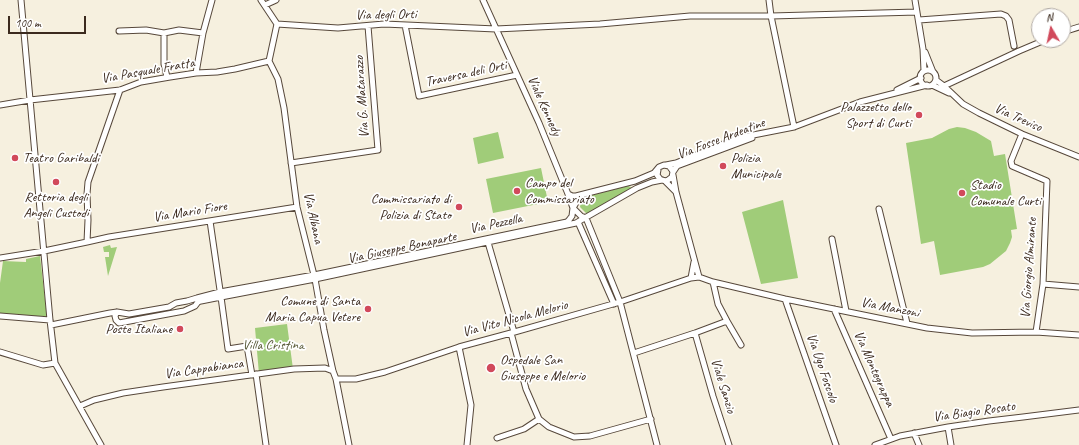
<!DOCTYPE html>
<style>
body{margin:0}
#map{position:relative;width:1079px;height:445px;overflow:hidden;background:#f6f0df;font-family:Caveat,sans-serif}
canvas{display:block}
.north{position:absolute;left:1031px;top:8px;width:40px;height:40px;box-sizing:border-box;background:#fff;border:1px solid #b1aaa5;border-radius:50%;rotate:351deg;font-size:11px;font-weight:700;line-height:16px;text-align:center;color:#3b2a1e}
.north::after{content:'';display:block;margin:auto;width:14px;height:18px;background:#d1495b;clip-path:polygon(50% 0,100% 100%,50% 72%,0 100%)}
.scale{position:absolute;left:8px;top:16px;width:78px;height:18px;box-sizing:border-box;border:2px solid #3b2a1e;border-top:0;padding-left:5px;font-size:12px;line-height:14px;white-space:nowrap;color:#3b2a1e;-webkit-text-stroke:3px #fff;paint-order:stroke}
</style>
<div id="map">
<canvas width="1079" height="445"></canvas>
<div class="north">N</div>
<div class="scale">100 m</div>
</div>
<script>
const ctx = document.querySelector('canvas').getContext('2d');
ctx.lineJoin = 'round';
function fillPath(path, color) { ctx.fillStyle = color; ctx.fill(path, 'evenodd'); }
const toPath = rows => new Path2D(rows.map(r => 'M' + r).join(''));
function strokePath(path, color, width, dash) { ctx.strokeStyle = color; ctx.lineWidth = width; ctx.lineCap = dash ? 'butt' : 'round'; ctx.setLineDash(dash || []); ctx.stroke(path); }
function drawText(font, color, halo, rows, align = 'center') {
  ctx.font = font + ' Caveat,sans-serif'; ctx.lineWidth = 3.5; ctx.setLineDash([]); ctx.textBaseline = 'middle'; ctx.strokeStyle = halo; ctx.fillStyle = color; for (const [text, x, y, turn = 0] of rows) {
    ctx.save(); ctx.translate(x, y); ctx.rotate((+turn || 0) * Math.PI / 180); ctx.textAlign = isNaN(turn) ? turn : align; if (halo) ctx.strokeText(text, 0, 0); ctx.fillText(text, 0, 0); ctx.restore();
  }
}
fillPath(toPath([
 [957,127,965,128,976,132,991,141,994,156,1005,154,1017,229,1011,230,1012,237,1010,243,1006,251,990,264,983,267,940,275,934,241,921,244,906,143,932,138,949,129],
 [498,132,504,158,478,164,473,138],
 [541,168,548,202,493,213,486,179],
 [628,186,631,187,630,190,589,213,586,213,580,207,581,202,585,197],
 [783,200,798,278,761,284,742,212],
 [110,245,111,248,117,247,108,276,105,257,109,257,109,252,104,252,103,247],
 [40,256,47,317,0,315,0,283,3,261,26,262,26,259],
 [287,324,293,369,259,374,255,328]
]), '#a0cc79');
const minor = toPath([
 [21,0,50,320,55,363,101,445],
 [261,0,277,24,269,61,278,79,284,108,297,207,315,279,324,330,333,371,336,379,349,445],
 [769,0,771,16,794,127],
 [915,0,923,49,924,71],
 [265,5,276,0],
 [919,20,1001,14,1006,16,1009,20,1014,46],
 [277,24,338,28,384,24,496,29,600,24,690,16,771,16,917,12],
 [405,25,419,96,517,75],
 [119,31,146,30,164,33],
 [1063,32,1079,27],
 [925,52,933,72],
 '920 78a8 8 0 1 1 16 0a8 8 0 1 1-16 0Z',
 [196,73,203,33,212,0],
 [167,77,164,64,164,33,179,30,203,33],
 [936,80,944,86,963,104,979,113,1022,134,1079,157],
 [932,85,949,93],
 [944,86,1019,51,1045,40],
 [897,90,921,78],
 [0,105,30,100,120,90,141,82,170,77,196,73,217,72,235,69,269,61],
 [1022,134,1011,161,1012,166,1047,181,1043,284,1036,332],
 [291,163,378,150,368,26],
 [666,165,676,163,738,138,794,127,860,102,927,85],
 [673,172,677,166,752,138],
 [673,175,676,192,699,277],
 [665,181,676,192],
 [568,194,572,196,576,196,635,181,654,173,659,167,664,165,669,166,672,170,673,172,672,177,668,180,665,181,660,179,657,175,658,170],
 [583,195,577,201,573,208,581,216,586,218],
 [879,209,907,323],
 [586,218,620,302,657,445],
 [578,222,614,304],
 [487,239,514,332],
 [832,239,846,311],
 [87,242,109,237,297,207],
 [0,258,44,251,87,242,88,220,87,194,88,182,120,90],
 [691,278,694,262],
 [713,282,718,304,727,321,741,345],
 [1043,284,1079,287],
 [785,299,836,445],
 [834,309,891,439],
 [117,312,115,316,116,320,119,323,184,311,195,306,198,302,201,301,221,297,210,221],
 [0,316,50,320],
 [51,325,110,313,117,312,129,314,169,307,176,303,187,301,197,298,220,292,314,275,567,222,569,220,572,216,573,208,568,194,539,123,483,0],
 [511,333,526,389,539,419,549,427,574,437,590,436,651,419],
 [695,333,713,396,729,445],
 [459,347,471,405,467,445],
 [0,352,43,365,55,363],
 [634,353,695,333,727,321],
 [256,374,266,445],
 [252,375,247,346,228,349,221,297,315,279,576,223,637,188,652,182,662,180],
 [336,379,356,379,385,372,459,347,511,333,620,302,691,278,699,277,713,282,785,299,927,328,972,333,1036,332,1079,335],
 [80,406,94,400,123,393,163,387,294,369,325,368,333,371],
 [948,427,951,445],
 [914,433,919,445],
 [497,438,524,429,539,419],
 [875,445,900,436,948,427,989,421,1023,417,1079,410]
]);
strokePath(minor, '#57483b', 7);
strokePath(minor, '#fff', 5);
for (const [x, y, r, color] of [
 [919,115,4,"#d1495b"],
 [15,158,4,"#d1495b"],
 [723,166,4,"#d1495b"],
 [56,182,4,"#d1495b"],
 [517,191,4,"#d1495b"],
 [962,193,4,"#d1495b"],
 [459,207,4,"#d1495b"],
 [368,309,4,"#d1495b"],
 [180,329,4,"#d1495b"],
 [491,368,5,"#d1495b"]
]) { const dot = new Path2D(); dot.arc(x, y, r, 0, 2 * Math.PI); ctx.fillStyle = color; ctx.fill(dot); strokePath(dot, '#fff', 1.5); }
drawText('14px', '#3b2a1e', '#fff', [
 ["Via degli Orti",386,15,-1],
 ["Via Pasquale Fratta",148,71,-10],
 ["Traversa deli Orti",466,74,-12],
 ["Via G. Matarazzo",362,97,-94],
 ["Viale Kennedy",544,106,66],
 ["Via Treviso",1018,118,24],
 ["Via Fosse Ardeatine",721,139,-21],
 ["Via Mario Fiore",190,212,-9],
 ["Via Albana",313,218,78],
 ["Via Pezzella",496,224,-12],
 ["Via Giuseppe Bonaparte",402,248,-12],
 ["Via Giorgio Almirante",1029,268,-86],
 ["Via Manzoni",890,308,11],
 ["Via Vito Nicola Melorio",515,319,-15],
 ["Via Ugo Foscolo",822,368,71],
 ["Via Cappabianca",204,369,-8],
 ["Via Montegrappa",874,369,66],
 ["Viale Sanzio",723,386,73],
 ["Via Biagio Rosato",974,412,-8]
]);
drawText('14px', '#3b2a1e', '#fff', [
 ["Palazzetto dello",911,107,"right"],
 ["Sport di Curti",911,123,"right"],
 ["Teatro Garibaldi",23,158],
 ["Polizia",731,158],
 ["Municipale",731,174],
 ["Campo del",525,183],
 ["Commissariato",525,199],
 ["Stadio",970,185],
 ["Comunale Curti",970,201],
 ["Rettoria degli",56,197,"center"],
 ["Angeli Custodi",56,213,"center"],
 ["Commissariato di",451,199,"right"],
 ["Polizia di Stato",451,215,"right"],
 ["Comune di Santa",360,301,"right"],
 ["Maria Capua Vetere",360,317,"right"],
 ["Poste Italiane",172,329,"right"],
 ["Ospedale San",500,360],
 ["Giuseppe e Melorio",500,376]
], 'left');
drawText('14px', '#595b39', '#fff', [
 ["Villa Cristina",273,345]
]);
</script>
